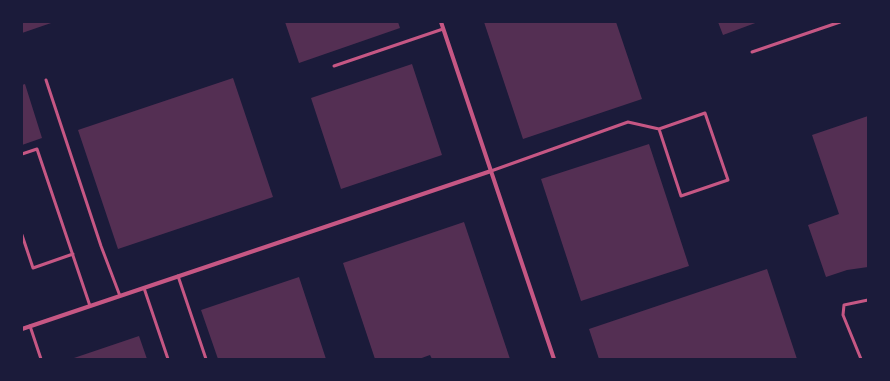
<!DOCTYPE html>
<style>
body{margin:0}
#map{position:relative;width:890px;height:381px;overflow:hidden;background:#1b1b3a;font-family:"Space Grotesk",sans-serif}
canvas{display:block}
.frame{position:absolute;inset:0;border:23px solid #1b1b3a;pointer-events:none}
</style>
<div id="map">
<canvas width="890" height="381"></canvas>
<div class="frame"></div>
</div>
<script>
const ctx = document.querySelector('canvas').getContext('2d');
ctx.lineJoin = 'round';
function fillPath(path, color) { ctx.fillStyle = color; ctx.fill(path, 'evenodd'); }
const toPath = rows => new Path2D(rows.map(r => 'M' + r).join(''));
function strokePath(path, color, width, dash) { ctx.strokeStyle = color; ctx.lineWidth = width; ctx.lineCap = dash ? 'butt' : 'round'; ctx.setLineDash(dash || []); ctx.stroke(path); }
fillPath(toPath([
 [22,22,54,22,22,33],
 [285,22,398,22,400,28,299,63],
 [484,22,616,22,642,99,523,139],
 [718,22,758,22,723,35],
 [412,64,442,155,341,189,311,98],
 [233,78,273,197,118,249,78,130],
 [25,84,42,138,22,145,22,85],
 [868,116,868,267,847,270,826,277,808,225,839,214,812,135],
 [649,144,689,266,581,301,541,179],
 [464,222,510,359,432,359,430,355,419,359,375,359,343,263],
 [767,269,797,359,599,359,589,329],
 [299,277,326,359,218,359,201,310],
 [139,336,147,359,71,359]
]), '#542f53');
strokePath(toPath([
 [752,52,840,22],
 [334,66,443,29],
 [46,80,101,246,120,296],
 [22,154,37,149,90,306],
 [491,171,628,122,659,129,705,113,728,180,681,196,659,129],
 [22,235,33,268,73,254],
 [178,276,206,359],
 [144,288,168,359],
 [30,326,41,359],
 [861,359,843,315,844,305,868,300]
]), '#c65784', 3);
strokePath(toPath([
 [441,22,554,359],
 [22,329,491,171]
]), '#c65784', 4);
</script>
